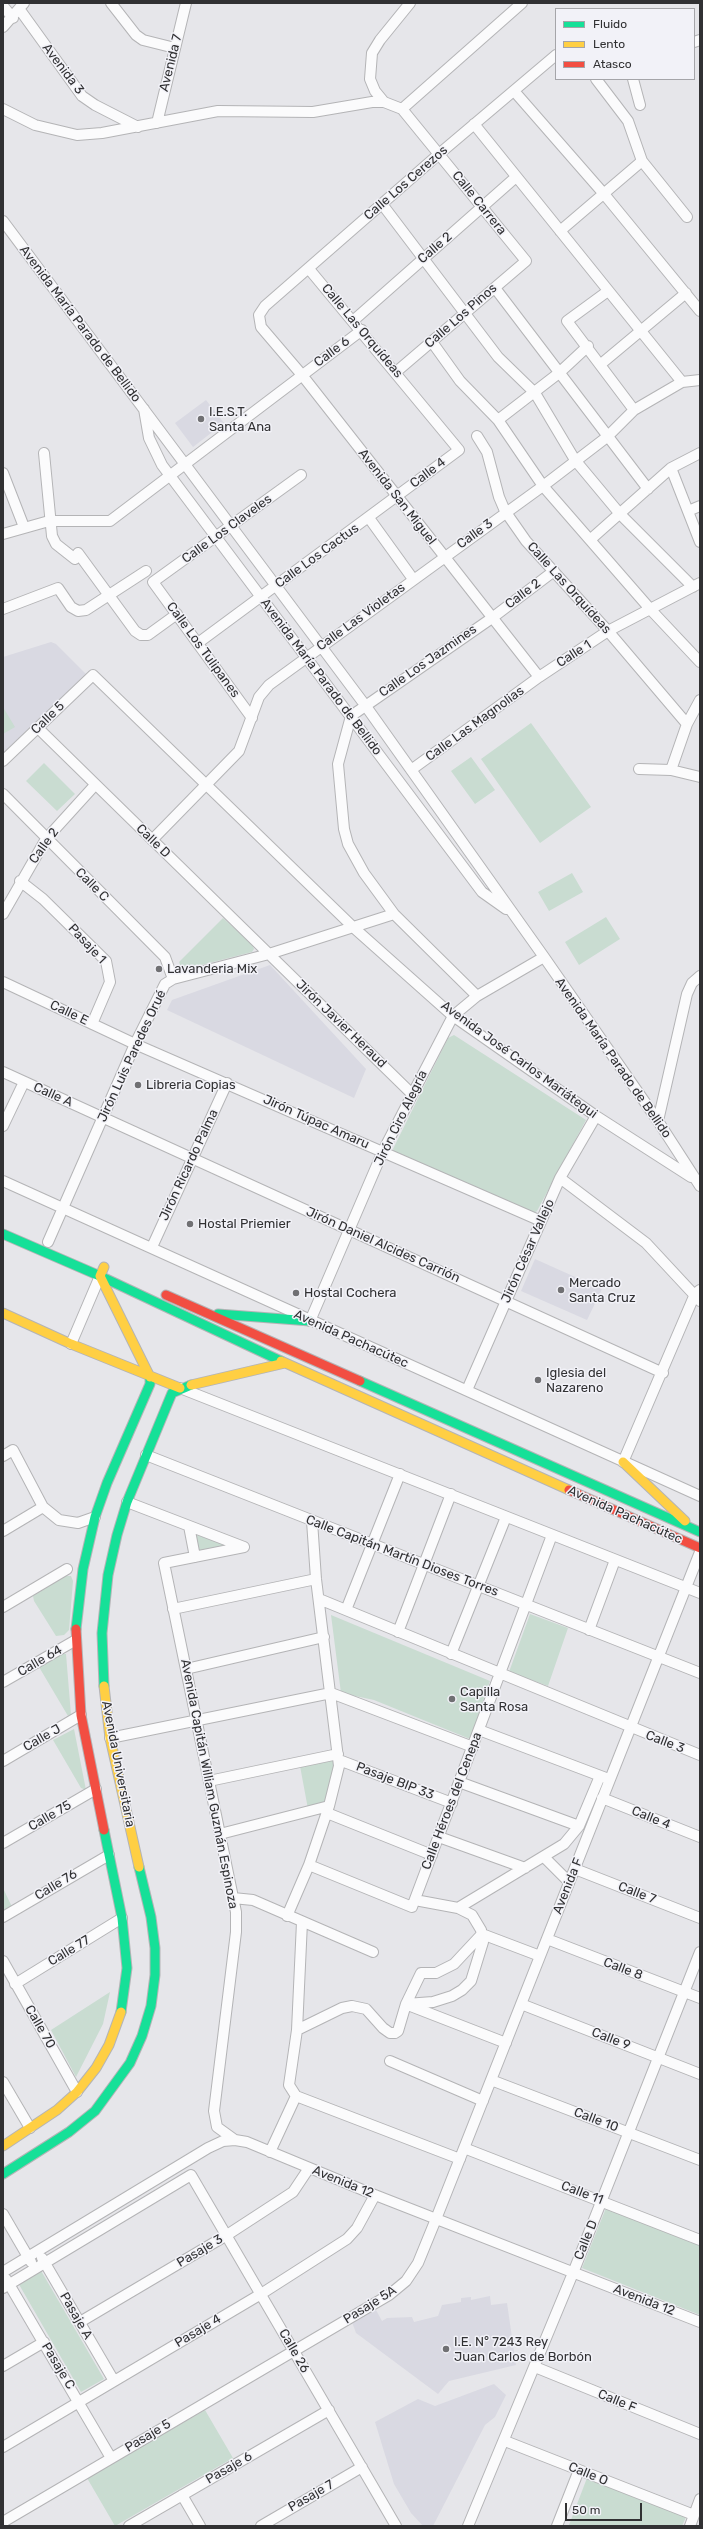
<!DOCTYPE html>
<meta charset="utf-8">
<style>
body{margin:0}
#map{position:relative;width:703px;height:2529px;overflow:hidden;background:#e6e6ea;font-family:Rubik,sans-serif}
canvas{display:block}
.frame{position:absolute;inset:0;border:4px solid #313133;pointer-events:none}
.legend{position:absolute;left:555px;top:8px;width:140px;height:72px;box-sizing:border-box;background:#f2f2f8;border:1px solid #a5a5a9;margin:0;padding:5px 7px;list-style:none;font-size:12px;color:#313133}
.legend li{display:flex;align-items:center;gap:8px;height:20px}
.legend b{width:20px;border:1px solid #a5a5a9}
.scale{position:absolute;left:565px;top:2503px;width:77px;height:18px;box-sizing:border-box;border:2px solid #313133;border-top:0;padding-left:5px;font-size:12px;line-height:14px;white-space:nowrap;color:#313133;-webkit-text-stroke:3px #f2f2f8;paint-order:stroke}
</style>
<div id="map">
<canvas width="703" height="2529"></canvas>
<div class="frame"></div>
<ul class="legend">
<li><b style="height:5px;background:#16e098"></b>Fluido</li>
<li><b style="height:5px;background:#ffcf43"></b>Lento</li>
<li><b style="height:5px;background:#f24e42"></b>Atasco</li>
</ul>
<div class="scale">50 m</div>
</div>
<script>
const ctx = document.querySelector('canvas').getContext('2d');
ctx.lineJoin = 'round';
function fillPath(path, color) { ctx.fillStyle = color; ctx.fill(path, 'evenodd'); }
const toPath = rows => new Path2D(rows.map(r => 'M' + r).join(''));
function strokePath(path, color, width, dash) { ctx.strokeStyle = color; ctx.lineWidth = width; ctx.lineCap = dash ? 'butt' : 'round'; ctx.setLineDash(dash || []); ctx.stroke(path); }
function drawText(font, color, halo, rows, align = 'center') {
  ctx.font = font + ' Rubik,sans-serif'; ctx.lineWidth = 3; ctx.setLineDash([]); ctx.textBaseline = 'middle'; ctx.strokeStyle = halo; ctx.fillStyle = color; for (const [text, x, y, turn = 0] of rows) {
    ctx.save(); ctx.translate(x, y); ctx.rotate((+turn || 0) * Math.PI / 180); ctx.textAlign = isNaN(turn) ? turn : align; if (halo) ctx.strokeText(text, 0, 0); ctx.fillText(text, 0, 0); ctx.restore();
  }
}
fillPath(toPath([
 [206,400,224,423,193,447,175,423],
 [51,642,56,644,86,674,3,753,3,657],
 [270,965,366,1069,354,1098,167,1010,172,1000],
 [535,1259,602,1289,587,1320,521,1291],
 [490,2296,491,2305,507,2303,516,2365,449,2381,438,2394,356,2333,352,2322,376,2310,382,2321,387,2318,412,2317,414,2322,438,2316,442,2305,461,2302,461,2298,471,2297,471,2300],
 [494,2384,506,2395,495,2417,485,2425,433,2526,423,2526,411,2513,394,2484,375,2422,418,2399,435,2406]
]), '#d9d9e2');
fillPath(toPath([
 [3,707,15,727,3,734],
 [531,723,591,807,540,843,481,759],
 [471,757,495,790,475,804,451,771],
 [44,763,75,794,57,811,26,781],
 [572,873,583,892,549,911,538,892],
 [606,917,620,939,579,965,565,942],
 [223,918,252,944,254,949,252,952,182,970,179,962],
 [454,1035,586,1120,537,1211,531,1215,394,1152,393,1149,448,1038],
 [194,1534,232,1547,198,1553],
 [65,1576,71,1576,73,1581,69,1630,64,1635,56,1636,34,1601,33,1596],
 [530,1614,568,1628,548,1686,509,1672],
 [331,1615,490,1681,470,1739,374,1700,341,1693],
 [62,1654,66,1654,71,1715,68,1716,39,1667],
 [74,1729,86,1790,81,1788,53,1740],
 [335,1759,336,1774,327,1803,308,1809,300,1766],
 [3,1888,12,1907,3,1912],
 [110,1992,103,2024,76,2077,51,2030],
 [606,2208,700,2246,700,2315,582,2268],
 [40,2269,104,2379,81,2392,17,2281],
 [205,2410,233,2458,115,2526,87,2478],
 [587,2478,687,2515,682,2526,569,2525]
]), '#c9dcd1');
const street = toPath([
 [111,3,136,35,143,40,175,48],
 [3,6,13,18],
 [20,10,82,96,95,105,138,127],
 [3,27,24,3],
 [694,42,700,40],
 [596,79,628,121,642,161,687,217],
 [633,79,640,105],
 [514,91,604,194,700,311],
 [384,102,375,91,370,79,372,53,380,40,410,3],
 [3,109,35,125,77,135,102,133,218,111,313,112,372,102,384,102,402,109,526,261,396,372],
 [402,109,522,3],
 [157,123,186,3],
 [474,124,682,382],
 [382,204,498,357,535,393,575,460,620,514,693,587],
 [3,221,365,705,544,957,658,1121,700,1186],
 [560,231,642,161],
 [495,288,648,489],
 [608,291,567,321,634,410],
 [354,320,516,177],
 [432,342,460,381,498,420,543,486,651,610,700,662],
 [601,364,686,293],
 [144,409,149,438,162,465,482,892,506,909],
 [498,420,559,373,588,346],
 [477,436,487,452,499,497,505,511,526,541,608,631,687,724],
 [44,453,52,536,56,544,75,559],
 [671,468,700,542],
 [3,473,24,527],
 [688,511,700,506],
 [369,518,413,579],
 [3,534,49,521,110,521,362,330],
 [591,539,671,468,700,453],
 [78,553,135,631,141,635,148,635,177,614],
 [3,609,58,588,71,607,78,611,86,610,146,571],
 [198,643,459,450,309,269],
 [539,677,302,375,261,327,259,315,265,306,439,154,556,55],
 [252,718,153,582,301,475],
 [38,728,412,1094],
 [3,761,93,675,353,927,453,1016,596,1116,691,1177],
 [639,769,671,770,700,777],
 [411,770,539,677,608,631,700,583],
 [671,770,687,724,700,700],
 [3,794,165,957,173,979],
 [152,840,239,751,259,697,269,685,543,486,607,437,634,410,682,382,700,380],
 [20,881,43,899,106,961,110,982,92,1024],
 [3,914,46,839,95,785],
 [3,982,135,1044,541,1221],
 [477,996,394,914,364,873,348,844,344,829,338,764,351,716,492,618,554,571],
 [3,1072,663,1373],
 [658,1121,687,994,692,983,700,976],
 [3,1126,24,1082],
 [560,1178,646,1243,700,1301],
 [3,1181,700,1496],
 [48,1242,135,1044,165,984,173,979,269,954,394,914],
 [152,1247,227,1083],
 [310,1321,383,1151,453,1016,477,996,544,957],
 [71,1344,100,1276],
 [180,1388,700,1593],
 [467,1390,560,1178,596,1116],
 [146,1455,700,1673],
 [3,1456,13,1450,43,1507,59,1520,78,1523,95,1517],
 [623,1462,695,1294,700,1290],
 [127,1502,244,1547],
 [189,1526,195,1557],
 [3,1531,43,1507],
 [319,1599,700,1755],
 [3,1607,67,1569],
 [173,1609,316,1579],
 [346,1610,400,1474],
 [589,1630,615,1560],
 [398,1632,451,1494],
 [451,1654,506,1517],
 [186,1669,324,1637],
 [3,1682,76,1640],
 [479,1730,606,1778],
 [110,1738,331,1693,473,1747],
 [339,1760,452,1803],
 [3,1761,81,1715],
 [209,1781,338,1754],
 [459,1782,579,1826],
 [602,1798,700,1837],
 [327,1813,432,1855],
 [220,1834,329,1806],
 [439,1837,525,1868],
 [3,1843,96,1789],
 [544,1857,569,1882],
 [309,1865,412,1907,552,1535],
 [575,1869,700,1918],
 [233,1898,253,1900,373,1952],
 [458,1908,564,1844,579,1826,600,1776],
 [287,1916,309,1865,329,1806,339,1766,316,1579,312,1521],
 [3,1917,109,1855],
 [547,1939,700,1998],
 [3,1961,77,2092],
 [15,1984,122,1918],
 [406,2004,433,2002,452,1996,462,1990,471,1981,483,1942,481,1930,472,1915,458,1908,415,1900],
 [521,2004,700,2074],
 [408,2005,506,2043],
 [297,2030,342,2008,352,2006,366,2009,383,2028,390,2033,395,2033,398,2031,406,2004,421,1973,436,1973,454,1964,482,1934,540,1956],
 [390,2061,483,2101],
 [491,2080,700,2160],
 [3,2082,30,2128],
 [296,2096,460,2159],
 [235,2140,217,2127,214,2111,236,1932,236,1912,164,1563,244,1547],
 [464,2148,700,2240],
 [270,2152,296,2096,289,2085,297,2030,302,1922],
 [3,2214,31,2262],
 [42,2258,114,2381],
 [3,2272,208,2148,223,2141,235,2140,247,2142,375,2195,700,2322],
 [6,2279,111,2458],
 [3,2288,191,2175,396,2526],
 [80,2322,227,2235,293,2192,309,2168],
 [3,2366,44,2342],
 [535,2367,700,2434],
 [505,2441,694,2515],
 [3,2447,261,2294,347,2239,357,2228,375,2195],
 [182,2495,200,2526],
 [3,2522,389,2295,406,2281,418,2263,436,2219,700,1552],
 [129,2526,329,2410],
 [261,2526,362,2467],
 [468,2526,573,2273,700,1952],
 [557,2526,579,2470],
 [690,2526,700,2499]
]);
const fast = toPath([
 [3,1234,100,1276,281,1361],
 [218,1314,310,1321],
 [360,1381,700,1532],
 [76,1629,83,1569,95,1517,107,1483,150,1384,150,1377],
 [104,1686,102,1633,108,1575,117,1535,127,1502,172,1393,191,1385],
 [104,1830,122,1918,127,1968,121,2012],
 [3,2174,69,2132,95,2111,130,2063,142,2036,151,2006,155,1975,155,1948,151,1917,139,1867]
]);
const slow = toPath([
 [104,1267,100,1276,150,1377],
 [3,1313,71,1344,180,1388],
 [281,1361,569,1490],
 [191,1385,285,1363],
 [623,1462,685,1521],
 [104,1686,110,1738,139,1867],
 [3,2146,57,2110,77,2092,96,2068,109,2045,121,2012]
]);
const jam = toPath([
 [166,1295,360,1381],
 [569,1490,700,1548],
 [76,1629,81,1715,104,1830]
]);
strokePath(street, '#b4b4b6', 12);
strokePath(fast, '#b4b4b6', 11);
strokePath(slow, '#b4b4b6', 11);
strokePath(jam, '#b4b4b6', 11);
strokePath(street, '#fbfbfc', 10);
strokePath(fast, '#16e098', 9);
strokePath(slow, '#ffcf43', 9);
strokePath(jam, '#f24e42', 9);
for (const [x, y, r, color] of [
 [201,419,4,"#707073"],
 [159,969,4,"#707073"],
 [138,1085,4,"#707073"],
 [190,1224,4,"#707073"],
 [561,1290,4,"#707073"],
 [296,1293,4,"#707073"],
 [538,1380,4,"#707073"],
 [452,1699,4,"#707073"],
 [446,2349,4,"#707073"]
]) { const dot = new Path2D(); dot.arc(x, y, r, 0, 2 * Math.PI); ctx.fillStyle = color; ctx.fill(dot); strokePath(dot, '#f2f2f8', 1.5); }
drawText('13px', '#313133', '#f2f2f8', [
 ["Avenida 7",171,63,-76],
 ["Avenida 3",63,69,53],
 ["Calle Los Cerezos",406,183,-41],
 ["Calle Carrera",479,203,51],
 ["Calle 2",435,248,-41],
 ["Calle Los Pinos",461,316,-41],
 ["Avenida María Parado de Bellido",80,324,53],
 ["Calle Las Orquídeas",362,331,50],
 ["Calle 6",332,352,-37],
 ["Calle 4",428,473,-37],
 ["Avenida San Miguel",397,497,52],
 ["Calle Los Claveles",227,529,-36],
 ["Calle 3",475,534,-36],
 ["Calle Los Cactus",317,556,-36],
 ["Calle Las Orquídeas",569,588,48],
 ["Calle 2",523,594,-37],
 ["Calle Las Violetas",361,617,-36],
 ["Calle Los Tulipanes",203,650,54],
 ["Calle 1",574,654,-33],
 ["Calle Los Jazmines",428,661,-35],
 ["Avenida María Parado de Bellido",321,677,53],
 ["Calle 5",48,718,-44],
 ["Calle Las Magnolias",475,724,-36],
 ["Calle D",153,841,44],
 ["Calle 2",44,846,-54],
 ["Calle C",92,885,45],
 ["Pasaje 1",87,944,47],
 ["Calle E",69,1013,25],
 ["Jirón Javier Heraud",341,1024,44],
 ["Jirón Luis Paredes Orué",132,1056,-65],
 ["Avenida María Parado de Bellido",613,1058,55],
 ["Avenida José Carlos Mariátegui",519,1060,36],
 ["Calle A",53,1095,24],
 ["Jirón Ciro Alegría",401,1118,-64],
 ["Jirón Túpac Amaru",316,1122,24],
 ["Jirón Ricardo Palma",189,1165,-65],
 ["Jirón Daniel Alcides Carrión",383,1245,24],
 ["Jirón César Vallejo",528,1251,-66],
 ["Avenida Pachacútec",351,1339,24],
 ["Avenida Pachacútec",625,1515,24],
 ["Calle Capitán Martín Dioses Torres",402,1556,21],
 ["Calle 64",40,1661,-30],
 ["Calle J",42,1738,-30],
 ["Calle 3",665,1742,21],
 ["Avenida Universitaria",118,1764,79],
 ["Pasaje BIP 33",395,1781,21],
 ["Avenida Capitán William Guzmán Espinoza",209,1784,79],
 ["Calle Héroes del Cenepa",452,1801,-69],
 ["Calle 75",50,1816,-30],
 ["Calle 4",651,1818,22],
 ["Calle 76",56,1885,-31],
 ["Avenida F",568,1886,-68],
 ["Calle 7",637,1893,21],
 ["Calle 77",69,1951,-31],
 ["Calle 8",623,1969,21],
 ["Calle 70",40,2027,60],
 ["Calle 9",611,2039,21],
 ["Calle 10",596,2120,21],
 ["Avenida 12",343,2182,22],
 ["Calle 11",582,2193,21],
 ["Calle D",586,2240,-68],
 ["Pasaje 3",200,2251,-31],
 ["Avenida 12",644,2300,21],
 ["Pasaje 5A",370,2305,-32],
 ["Pasaje A",76,2316,60],
 ["Pasaje 4",198,2331,-31],
 ["Calle 26",294,2351,60],
 ["Pasaje C",58,2366,59],
 ["Calle F",617,2401,22],
 ["Pasaje 5",148,2436,-31],
 ["Pasaje 6",229,2468,-30],
 ["Calle O",588,2474,22],
 ["Pasaje 7",311,2496,-30]
]);
drawText('13px', '#313133', '#f2f2f8', [
 ["I.E.S.T.",209,412],
 ["Santa Ana",209,427],
 ["Lavanderia Mix",167,969],
 ["Libreria Copias",146,1085],
 ["Hostal Priemier",198,1224],
 ["Mercado",569,1283],
 ["Santa Cruz",569,1298],
 ["Hostal Cochera",304,1293],
 ["Iglesia del",546,1373],
 ["Nazareno",546,1388],
 ["Capilla",460,1692],
 ["Santa Rosa",460,1707],
 ["I.E. N° 7243 Rey",454,2342],
 ["Juan Carlos de Borbón",454,2357]
], 'left');
</script>
